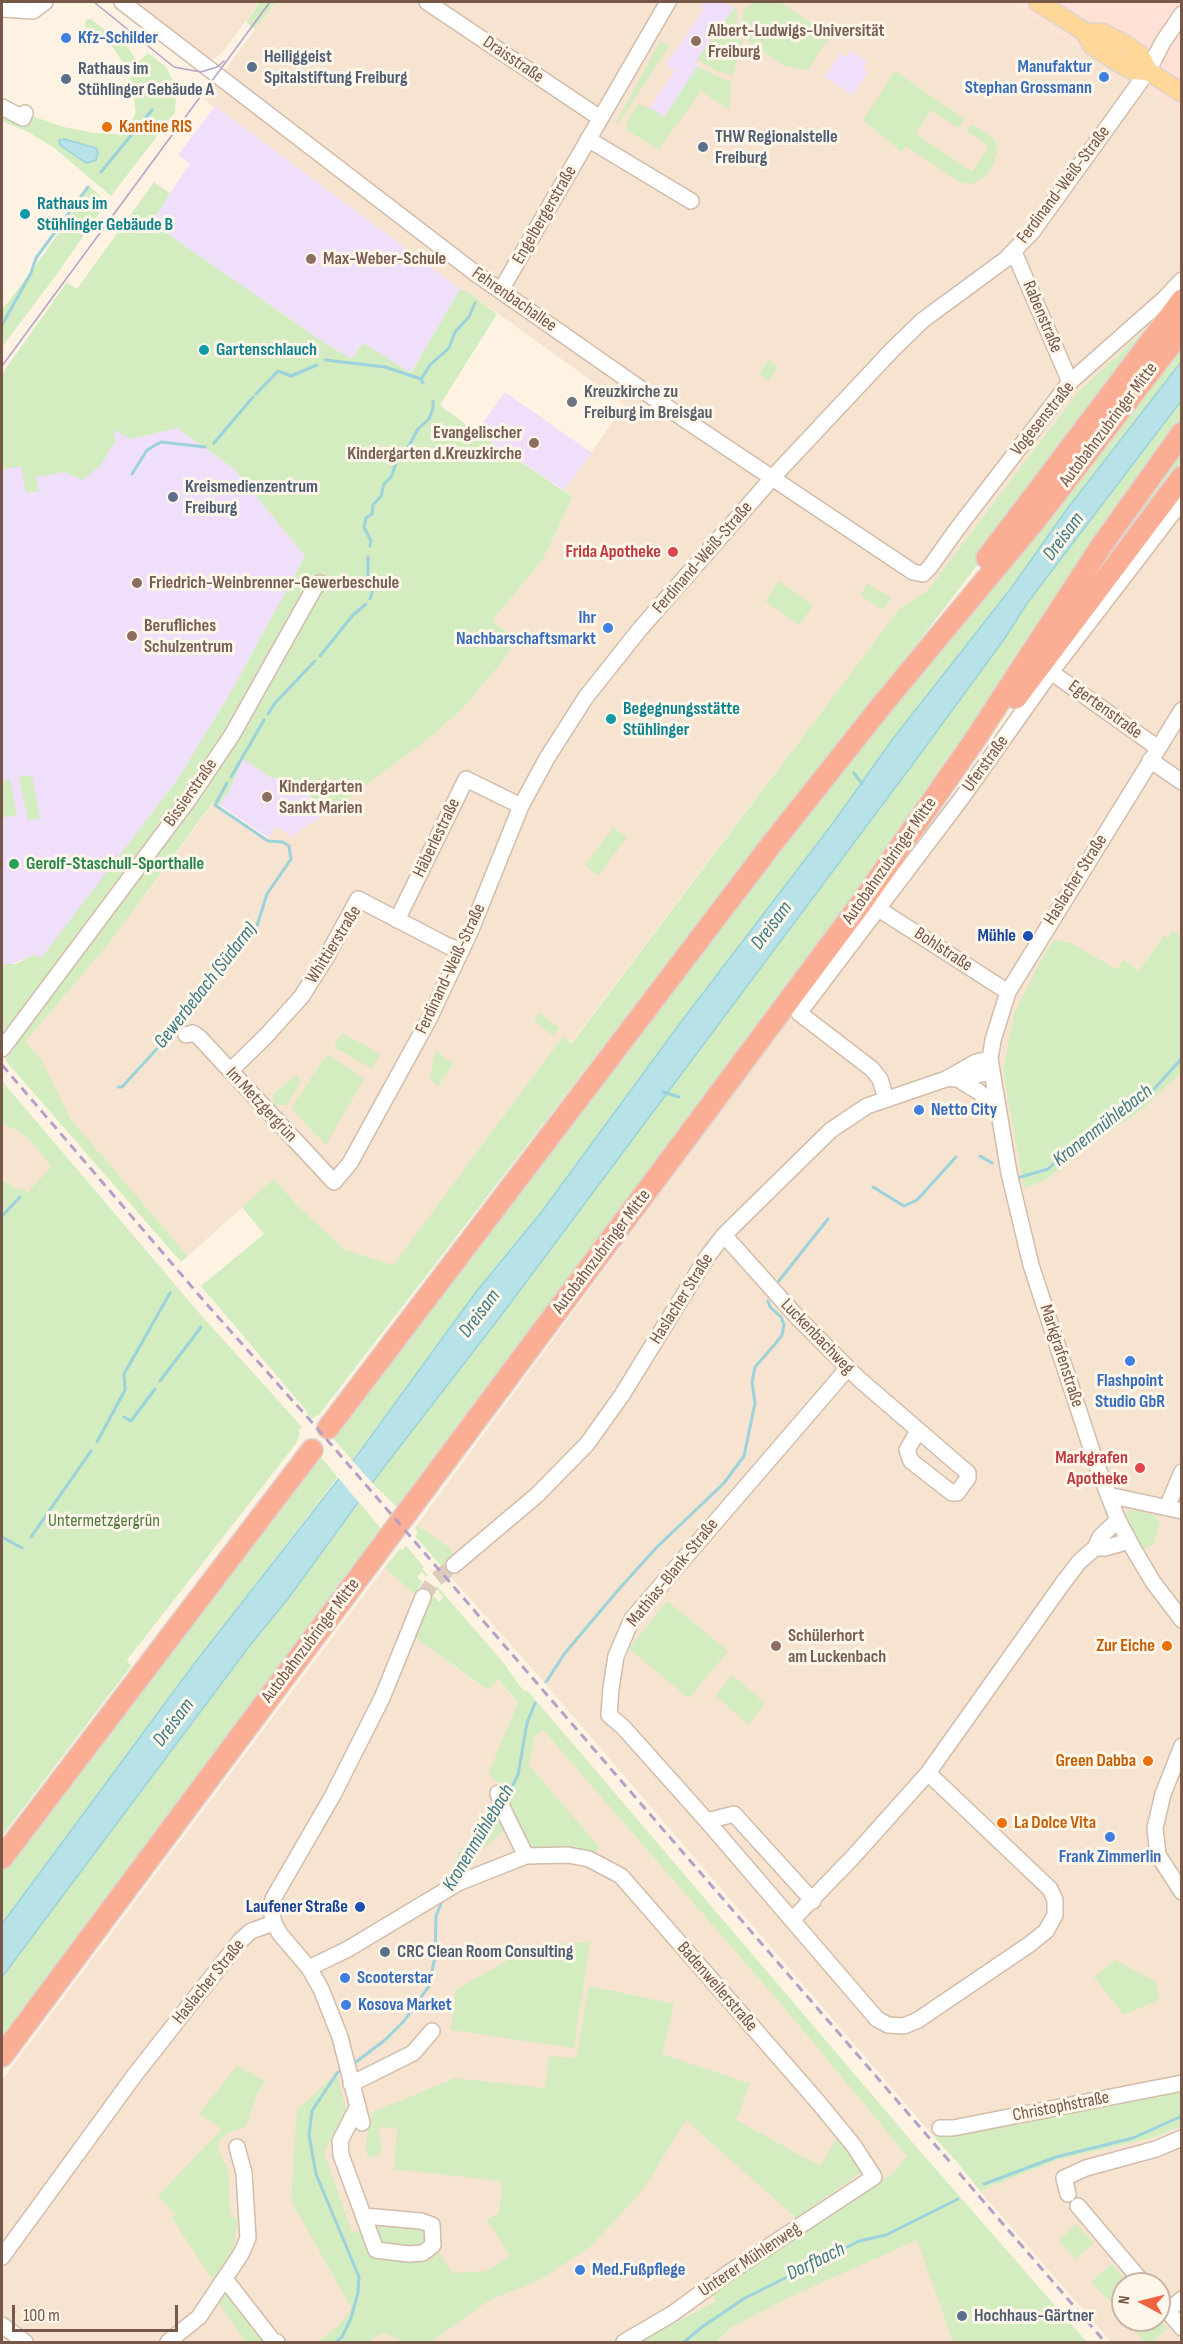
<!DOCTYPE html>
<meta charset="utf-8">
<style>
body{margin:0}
#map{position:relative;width:1183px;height:2344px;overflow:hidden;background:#fef3e3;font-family:"Sofia Sans Condensed",sans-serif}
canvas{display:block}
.frame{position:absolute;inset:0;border:3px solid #775747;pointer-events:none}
.north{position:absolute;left:1111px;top:2272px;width:60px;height:60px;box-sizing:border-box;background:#fff6ea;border:2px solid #c9b6a9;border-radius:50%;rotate:277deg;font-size:16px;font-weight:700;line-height:24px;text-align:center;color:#775747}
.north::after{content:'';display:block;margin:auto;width:21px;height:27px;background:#ef6440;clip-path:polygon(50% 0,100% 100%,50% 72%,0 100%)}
.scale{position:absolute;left:12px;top:2305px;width:166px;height:27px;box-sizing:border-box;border:3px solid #775747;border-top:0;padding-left:8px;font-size:18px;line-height:21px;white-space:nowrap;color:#775747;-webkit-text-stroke:4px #fff6ea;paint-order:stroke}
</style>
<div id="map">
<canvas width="1183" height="2344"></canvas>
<div class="frame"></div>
<div class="north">N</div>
<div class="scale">100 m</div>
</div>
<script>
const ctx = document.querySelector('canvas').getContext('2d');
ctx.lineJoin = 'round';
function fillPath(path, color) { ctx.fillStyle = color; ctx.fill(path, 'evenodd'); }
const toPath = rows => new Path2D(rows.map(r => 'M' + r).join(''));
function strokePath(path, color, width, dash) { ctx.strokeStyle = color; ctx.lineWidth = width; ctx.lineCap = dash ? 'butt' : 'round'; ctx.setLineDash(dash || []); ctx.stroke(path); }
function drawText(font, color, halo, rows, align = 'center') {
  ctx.font = font + ' "Sofia Sans Condensed",sans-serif'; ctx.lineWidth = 6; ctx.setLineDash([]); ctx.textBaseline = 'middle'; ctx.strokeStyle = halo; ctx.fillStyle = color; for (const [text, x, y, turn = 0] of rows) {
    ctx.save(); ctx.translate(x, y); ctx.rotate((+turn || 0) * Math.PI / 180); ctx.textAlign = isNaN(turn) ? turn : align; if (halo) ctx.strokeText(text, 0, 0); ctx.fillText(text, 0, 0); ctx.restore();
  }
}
fillPath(toPath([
 [114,2,260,2,222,53,209,62,183,55],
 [276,2,1008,2,1181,111,1181,288,1166,310,1077,393,927,591,899,609,570,1044,562,1037,393,1266,345,1250,297,1205,274,1179,188,1256,70,1118,25,1042,111,941,214,802,270,844,269,838,275,826,297,832,327,814,432,736,464,707,506,657,516,639,492,621,543,559,573,497,564,490,625,405,468,292,460,289,203,99],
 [1181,494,1181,937,1165,939,1162,937,1139,971,1123,960,1117,971,1071,943,1055,939,1044,954,1014,1013,1003,1070,1109,1131,1137,1114,1181,1073,1181,2087,1174,2091,934,2137,536,1673,442,1567,453,1554,450,1548,417,1525,884,888],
 [2,1124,20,1132,31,1141,51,1167,26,1194,2,1180],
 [384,1568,415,1594,422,1582,432,1594,414,1637,487,1690,497,1679,518,1702,488,1774,505,1788,487,1818,459,1852,444,1883,464,1873,473,1859,491,1840,529,1765,535,1736,543,1730,786,2010,907,2156,893,2173,751,2264,711,2293,715,2300,643,2342,2,2342,2,2080],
 [1181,2126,1181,2342,1111,2342,980,2191,1057,2160,1155,2137],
 [1123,2284,1159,2284,1159,2320,1123,2320],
 [918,2239,953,2342,718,2342,730,2328,794,2295]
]), '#f6e4d0');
fillPath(toPath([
 [1008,2,1181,2,1181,111]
]), '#ffe1d5');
fillPath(toPath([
 [704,2,725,2,734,8,695,62,699,65,664,117,650,108,675,71,666,65,704,9,701,7],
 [851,51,867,61,863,68,868,72,852,95,825,77,841,53,847,57],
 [215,106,460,289,411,373,363,343,352,359,323,342,152,223,170,193,190,164,178,155],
 [505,392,592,453,564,490,476,432],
 [2,417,113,429,132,439,177,428,233,468,305,556,232,690,177,780,41,959,35,954,10,965,2,964],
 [243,758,302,794,304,793,314,801,315,800,327,814,297,832,294,837,275,826,269,838,220,805,233,783]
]), '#f0dffa');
fillPath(toPath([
 [260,2,276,2,255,29,246,22],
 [756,2,779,2,829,34,828,39,808,70,784,66,748,40,742,25,743,14,746,7],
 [734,8,737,9,738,29,743,40,733,75,719,72,697,59],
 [87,19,91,19,129,49,138,62,148,53,166,67,176,87,175,113,111,196,53,147,28,132,2,121,2,113,29,115,63,127,95,133,117,134,129,127,136,112,130,77,117,53,108,42,84,26],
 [660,41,669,46,619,123,616,123],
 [697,67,731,82,729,110,701,91,659,149,626,130,626,124,638,104,650,108,664,117],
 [895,71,964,119,958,128,931,110,916,134,972,172,989,146,967,131,972,124,995,139,997,153,993,165,984,177,972,184,961,183,906,146,902,152,863,120],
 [154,182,170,193,152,223,323,342,352,359,363,343,411,373,460,289,468,292,497,314,440,405,476,432,573,497,543,559,492,621,516,639,506,657,464,707,432,736,327,814,315,800,304,793,302,795,282,781,275,777,273,779,243,759,233,783,220,805,213,802,111,941,25,1042,41,1059,70,1118,188,1256,181,1262,5,1060,14,1049,2,1039,2,964,16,964,35,954,41,958,177,780,232,690,305,556,233,468,177,428,132,439,113,430,116,440,100,466,82,480,64,472,36,477,39,491,26,493,21,466,2,470,2,374,67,282,77,289],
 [90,187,107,202,57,274,2,347,2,310,39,261],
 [1166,310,1169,314,816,776,692,931,318,1416,317,1415,311,1419,305,1409,201,1286,264,1234,242,1207,274,1179,297,1205,345,1250,393,1265,563,1036,571,1044,899,609,927,591,1077,393],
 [1181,348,1181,362,1067,509,1012,587,892,740,833,823,681,1022,540,1214,476,1293,352,1460,333,1438,408,1338,822,788],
 [768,360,778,367,768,381,759,374],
 [1181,401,1181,420,912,820,399,1509,372,1483,503,1313,1005,638,1028,602],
 [1181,446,1181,461,1074,612,1040,649],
 [779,581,813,605,799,625,765,601],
 [868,584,891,598,883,610,860,595],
 [32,775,40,818,28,821,19,777],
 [10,779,17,815,2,818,2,781],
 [613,828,627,837,598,876,585,865],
 [1173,931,1181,937,1181,1073,1137,1114,1109,1131,1045,1180,1024,1188,1003,1070,1014,1013,1044,954,1055,939,1071,943,1117,970,1123,960,1139,971,1163,936,1167,938],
 [540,1013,559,1028,553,1036,534,1021],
 [342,1033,380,1054,372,1069,334,1047],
 [435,1050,453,1064,438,1086,430,1079],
 [327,1054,364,1079,326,1145,291,1108],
 [297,1074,301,1081,287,1105,274,1105,273,1095],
 [2,1081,201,1315,302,1427,298,1431,300,1434,295,1445,127,1660,131,1666,2,1836,2,1180,17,1189,24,1189,26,1194,51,1167,31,1141,20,1132,2,1124],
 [319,1455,338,1477,194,1664,2,1924,2,1872,264,1532],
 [358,1501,382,1530,2,2041,2,1977,251,1644,287,1600],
 [1130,1510,1149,1513,1154,1515,1160,1524,1154,1543,1144,1550,1126,1515],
 [417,1525,450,1548,453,1554,442,1567,415,1536,418,1532,415,1529],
 [406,1546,424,1567,422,1569,428,1575,426,1577,422,1572,417,1576,422,1582,415,1594,384,1568,400,1549,402,1550],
 [437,1586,503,1662,523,1690,528,1691,920,2151,1087,2342,953,2342,917,2240,794,2295,730,2328,717,2342,640,2342,715,2301,711,2292,751,2264,893,2173,907,2156,786,2010,543,1730,535,1736,529,1765,599,1847,594,1854,530,1852,506,1829,480,1851,464,1873,444,1884,459,1852,487,1818,505,1788,488,1774,518,1702,498,1679,488,1690,414,1637,432,1594,439,1602,443,1597,436,1588],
 [667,1601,728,1651,689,1698,629,1649],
 [732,1675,765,1703,749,1725,716,1696],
 [590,1942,574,2048,451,2030,455,1990,535,1945],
 [1115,1960,1156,1982,1159,1997,1157,2001,1124,2015,1094,1977],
 [589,1986,674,2004,662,2054,750,2084,736,2120,820,2166,837,2139,864,2170,796,2218,686,2120,642,2191,591,2246,543,2278,488,2301,431,2342,403,2342,383,2332,368,2342,317,2342,336,2328,348,2315,351,2307,291,2201,297,2110,337,2073,346,2110,324,2152,352,2233,371,2223,424,2229,452,2273,487,2271,510,2256,487,2220,499,2213,502,2181,394,2169,397,2128,379,2127,382,2151,377,2156,368,2157,366,2151,367,2134,373,2112,455,2078,545,2088,549,2056,576,2058],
 [237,2066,265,2081,257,2094,246,2127,231,2131,221,2138,217,2147,229,2172,230,2217,238,2219,233,2249,213,2280,172,2218,175,2214,158,2196,222,2129,199,2114],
 [1181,2087,1181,2126,1155,2137,1057,2160,980,2191,958,2163,934,2137,1174,2091],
 [1077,2224,1094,2243,1075,2259,1059,2240],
 [1112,2264,1129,2284,1123,2284,1123,2293,1112,2303,1091,2282],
 [227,2294,264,2342,246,2342,218,2302],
 [1133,2320,1159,2320,1167,2329,1152,2342,1145,2342,1128,2324]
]), '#d3ecc0');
const water = toPath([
 [64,139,96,148,98,153,96,160,87,163,80,159,60,145,59,140,64,139],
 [1181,362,1181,401,1028,602,1005,638,918,757,503,1313,381,1471,287,1600,251,1644,2,1977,2,1924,194,1664,358,1454,476,1292,540,1214,681,1022,833,823,892,740,1012,587,1067,509,1181,362]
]);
fillPath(water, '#b6e2e8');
strokePath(water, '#9bd2db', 1.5);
fillPath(toPath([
 [350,1458,374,1485,360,1504,336,1475]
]), '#fef3e3');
strokePath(toPath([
 [1071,165,1080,152],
 [101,172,152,110],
 [2,325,31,273,36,258,88,187],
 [325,360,385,367,421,379],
 [423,383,421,379,430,365,449,348,455,332,469,317,475,303],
 [256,394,278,371,291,376,317,365],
 [214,443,253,397],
 [132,474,147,450,161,442,205,447],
 [370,546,371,541,364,527,366,518,372,514,373,505,381,496,384,484,391,477,397,461,406,451,418,429,429,419,433,408,433,401],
 [368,557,368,577,373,590,370,599],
 [320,656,353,615,366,604],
 [268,714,275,703,315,661],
 [854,773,862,784],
 [231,777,264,720],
 [118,1087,122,1087,186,1017,257,926,267,894,291,859,289,846,283,842,268,841,215,805,227,783],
 [663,1092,679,1097],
 [980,1156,992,1163],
 [1017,1178,1048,1169,1081,1139,1146,1098,1182,1058],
 [873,1187,904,1206,917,1200,956,1157],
 [2,1216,20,1197],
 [778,1282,828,1219],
 [160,1381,201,1327],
 [124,1417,131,1421,155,1389],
 [97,1442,125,1390,124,1374,170,1293],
 [2,1537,22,1548],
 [31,1537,91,1451],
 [546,1682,565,1653,619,1589,656,1548,724,1483,744,1456,755,1403,752,1382,755,1367,776,1343,782,1335,784,1325,781,1317,770,1307,768,1301],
 [506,1798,518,1775,527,1723,535,1703],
 [449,1882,471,1844,487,1828,498,1811],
 [352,2065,385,2040,404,2021,429,1986,435,1957,436,1916,443,1899],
 [984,2184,1056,2157,1133,2138,1182,2116],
 [336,2342,342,2337,351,2318,358,2293,359,2277,316,2174,309,2135,312,2111,337,2073,343,2070],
 [684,2342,702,2327,745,2298,859,2241,886,2235,958,2199]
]), '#9bd2db', 3);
strokePath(toPath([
 [423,1597,433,1582,454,1565]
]), '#dcccbc', 15, [15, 8]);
const minor = toPath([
 [122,2,475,273,684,419,913,572,923,574,930,567,957,529,1070,382,1165,298,1182,280],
 [427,2,600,118],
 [2,9,33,11,45,2],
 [2,107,23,118,25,113],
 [588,139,691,201],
 [1014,252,1070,382],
 [501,290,668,2],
 [1051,672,1158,748],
 [1182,710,1008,992,993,1040,990,1059,1009,1173,1031,1265,1096,1463,1118,1520,1134,1550,1153,1582,1182,1620],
 [1150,760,1182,782],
 [877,908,1008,992],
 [397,920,466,779,521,806],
 [186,1035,193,1033,199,1037,334,1182,350,1163,428,1021,471,930,521,806,547,758,586,697,640,629,773,477,893,349,923,320,1006,259,1032,232,1148,71,1163,42,1182,14],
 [2,1049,189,799,232,735,315,587,320,583],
 [230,1071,266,1036,302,996,327,956,358,899,448,946,462,950],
 [953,1079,992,1072],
 [958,1079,979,1092,998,1108],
 [886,1099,880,1079,872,1069,799,1013,961,799,1051,672,1182,501],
 [724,1235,799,1319,859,1379,968,1473,968,1478,957,1493,952,1493,911,1461,907,1450,918,1431],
 [848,1368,632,1619,616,1656,611,1688,609,1715,623,1727,707,1821,877,2019,888,2025,904,2026,918,2020,1030,1944,1046,1931,1055,1915,1055,1900,1050,1889,928,1773],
 [1108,1495,1182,1511],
 [1167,1507,1182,1472],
 [1095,1548,1105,1548,1129,1541],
 [454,1565,537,1495,587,1444,622,1395,707,1257,724,1235,831,1130,867,1106,946,1079,976,1062,990,1059],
 [1182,1746,1163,1794,1155,1828,1158,1855,1182,1892],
 [498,1793,503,1809,526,1856],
 [707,1821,734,1814,813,1901],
 [792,1920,853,1857,928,1773,1063,1583,1079,1562,1095,1548,1100,1537,1118,1520],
 [309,1968,348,1949,458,1883,526,1856,568,1855,589,1859,621,1876,818,2102,854,2146,874,2177,727,2274,672,2314,624,2342],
 [351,2084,413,2053,432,2031],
 [358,2106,340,2141,341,2155,376,2250,409,2254,423,2253,433,2245,432,2225,421,2221,364,2216],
 [362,2123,340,2037,321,1989,309,1968,280,1934,274,1923,271,1910,273,1899,333,1795,382,1698,423,1597],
 [940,2128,953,2128,1182,2083],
 [1068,2194,1064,2178,1086,2168,1156,2149,1182,2138],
 [1078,2206,1144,2284],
 [2,2257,134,2076,240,1941,251,1931,274,1923],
 [225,2279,274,2342,277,2342],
 [1159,2301,1182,2328],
 [1167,2311,1182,2299],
 [2,2325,25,2342],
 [168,2342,199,2317,241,2254,248,2238,244,2173,237,2147]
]);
const major = toPath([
 [1038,2,1085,32,1092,45,1116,61,1132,70,1148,71,1182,93],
 [1085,32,1103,33,1126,45,1140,55,1148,71]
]);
const highway = toPath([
 [987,558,1182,300],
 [1016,698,1182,477],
 [328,1428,771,845,882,705,1037,518,1182,330],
 [2,1858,312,1450],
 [2,2056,860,905,974,741,1102,545,1182,433]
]);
strokePath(minor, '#d2bcab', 18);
strokePath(major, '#dcd3cf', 21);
strokePath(highway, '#dcd3cf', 24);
strokePath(minor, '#fff', 15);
strokePath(major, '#ffd798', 18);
strokePath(highway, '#fcae95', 21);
strokePath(toPath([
 [94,2,174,67,201,72,217,67,224,61],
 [2,366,270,2]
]), '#b5a0c8', 1.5);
strokePath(toPath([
 [2,1065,210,1308,309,1419,950,2162],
 [959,2173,1105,2342]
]), '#b5a0c8', 3, [9, 6]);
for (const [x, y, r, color] of [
 [66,38,6,"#3f7fe0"],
 [696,41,6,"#8d6e63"],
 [252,67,6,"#5c6f8a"],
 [1104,77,6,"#3f7fe0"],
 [66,79,6,"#5c6f8a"],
 [107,127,6,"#e8710a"],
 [703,147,6,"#5c6f8a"],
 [25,214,6,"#0f9aa8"],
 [311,259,6,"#8d6e63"],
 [204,350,6,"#0f9aa8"],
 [572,402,6,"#6b7280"],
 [534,443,6,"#8d6e63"],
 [173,497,6,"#5c6f8a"],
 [673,552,6,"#e0444e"],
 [137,583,6,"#8d6e63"],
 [608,628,6,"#3f7fe0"],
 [132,636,6,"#8d6e63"],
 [611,719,6,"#0f9aa8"],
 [267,797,6,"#8d6e63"],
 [14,864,6,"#2e9e5b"],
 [1028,936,6,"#1a4fb4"],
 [919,1110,6,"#3f7fe0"],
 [1130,1361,6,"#3f7fe0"],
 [1140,1468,6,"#e0444e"],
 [776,1646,6,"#8d6e63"],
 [1167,1646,6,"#e8710a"],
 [1148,1761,6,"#e8710a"],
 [1002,1823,6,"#e8710a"],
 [1110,1837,6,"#3f7fe0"],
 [360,1907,6,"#1a4fb4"],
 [385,1952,6,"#5c6f8a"],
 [345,1978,6,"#3f7fe0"],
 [346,2005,6,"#3f7fe0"],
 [580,2270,6,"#3f7fe0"],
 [962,2316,6,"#5c6f8a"]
]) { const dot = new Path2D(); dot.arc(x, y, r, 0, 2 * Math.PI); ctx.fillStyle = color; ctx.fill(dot); strokePath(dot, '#fff6ea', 2); }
drawText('bold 18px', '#785e54', '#fff6ea', [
 ["Albert-Ludwigs-Universität",708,31],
 ["Freiburg",708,52],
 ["Max-Weber-Schule",323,259],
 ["Evangelischer",522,433,"right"],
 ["Kindergarten d.Kreuzkirche",522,454,"right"],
 ["Friedrich-Weinbrenner-Gewerbeschule",149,583],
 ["Berufliches",144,626],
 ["Schulzentrum",144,647],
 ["Kindergarten",279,787],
 ["Sankt Marien",279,808],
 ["Schülerhort",788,1636],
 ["am Luckenbach",788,1657]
], 'left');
drawText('bold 18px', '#366cbe', '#fff6ea', [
 ["Kfz-Schilder",78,38],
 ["Manufaktur",1092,67,"right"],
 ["Stephan Grossmann",1092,88,"right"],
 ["Ihr",596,618,"right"],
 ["Nachbarschaftsmarkt",596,639,"right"],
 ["Netto City",931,1110],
 ["Flashpoint",1130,1381,"center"],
 ["Studio GbR",1130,1402,"center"],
 ["Frank Zimmerlin",1110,1857,"center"],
 ["Scooterstar",357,1978],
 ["Kosova Market",358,2005],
 ["Med.Fußpflege",592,2270]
], 'left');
drawText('bold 18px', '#4e5e75', '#fff6ea', [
 ["Heiliggeist",264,57],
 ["Spitalstiftung Freiburg",264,78],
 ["Rathaus im",78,69],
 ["Stühlinger Gebäude A",78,90],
 ["THW Regionalstelle",715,137],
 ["Freiburg",715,158],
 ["Kreismedienzentrum",185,487],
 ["Freiburg",185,508],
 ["CRC Clean Room Consulting",397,1952],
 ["Hochhaus-Gärtner",974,2316]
], 'left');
drawText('18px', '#775747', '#fff6ea', [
 ["Draisstraße",513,60,34],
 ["Ferdinand-Weiß-Straße",1064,185,-53],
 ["Engelbergerstraße",545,215,-60],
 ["Fehrenbachallee",514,300,35],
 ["Rabenstraße",1042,317,67],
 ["Vogesenstraße",1043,419,-51],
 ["Autobahnzubringer Mitte",1109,425,-53],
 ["Ferdinand-Weiß-Straße",703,558,-49],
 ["Egertenstraße",1105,710,36],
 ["Uferstraße",986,764,-54],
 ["Bissierstraße",191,793,-55],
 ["Häberlestraße",437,838,-64],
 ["Autobahnzubringer Mitte",890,861,-55],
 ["Haslacher Straße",1076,880,-58],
 ["Whittierstraße",334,945,-58],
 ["Bohlstraße",943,950,33],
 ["Ferdinand-Weiß-Straße",451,969,-65],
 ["Im Metzgergrün",261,1105,47],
 ["Autobahnzubringer Mitte",602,1252,-53],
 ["Haslacher Straße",682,1299,-58],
 ["Luckenbachweg",817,1337,46],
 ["Markgrafenstraße",1061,1356,72],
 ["Mathias-Blank-Straße",673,1573,-51],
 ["Autobahnzubringer Mitte",311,1641,-53],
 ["Haslacher Straße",209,1982,-51],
 ["Badenweilerstraße",717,1987,49],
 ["Christophstraße",1061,2107,-11],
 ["Unterer Mühlenweg",750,2260,-34]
]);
drawText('bold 18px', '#c56008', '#fff6ea', [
 ["Kantine RIS",119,127],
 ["Zur Eiche",1155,1646,"right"],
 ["Green Dabba",1136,1761,"right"],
 ["La Dolce Vita",1014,1823]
], 'left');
drawText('bold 18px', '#0d838f', '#fff6ea', [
 ["Rathaus im",37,204],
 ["Stühlinger Gebäude B",37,225],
 ["Gartenschlauch",216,350],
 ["Begegnungsstätte",623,709],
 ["Stühlinger",623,730]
], 'left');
drawText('bold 18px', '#5b616d', '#fff6ea', [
 ["Kreuzkirche zu",584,392],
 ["Freiburg im Breisgau",584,413]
], 'left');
drawText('bold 18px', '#be3a42', '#fff6ea', [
 ["Frida Apotheke",661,552],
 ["Markgrafen",1128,1458],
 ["Apotheke",1128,1479]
], 'right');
drawText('bold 18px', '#27864d', '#fff6ea', [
 ["Gerolf-Staschull-Sporthalle",26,864]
], 'left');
drawText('bold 18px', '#164399', '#fff6ea', [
 ["Mühle",1016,936],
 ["Laufener Straße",348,1907]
], 'right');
drawText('18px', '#4e783c', '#fff6ea', [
 ["Untermetzgergrün",104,1521]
]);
drawText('italic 20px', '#3c7a85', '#fff6ea', [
 ["Dreisam",1064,537,-53],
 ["Dreisam",772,926,-53],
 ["Gewerbebach (Südarm)",206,986,-52],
 ["Kronenmühlebach",1103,1126,-38],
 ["Dreisam",480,1314,-53],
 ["Dreisam",174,1723,-53],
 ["Kronenmühlebach",479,1838,-59],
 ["Dorfbach",816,2262,-26]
]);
</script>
